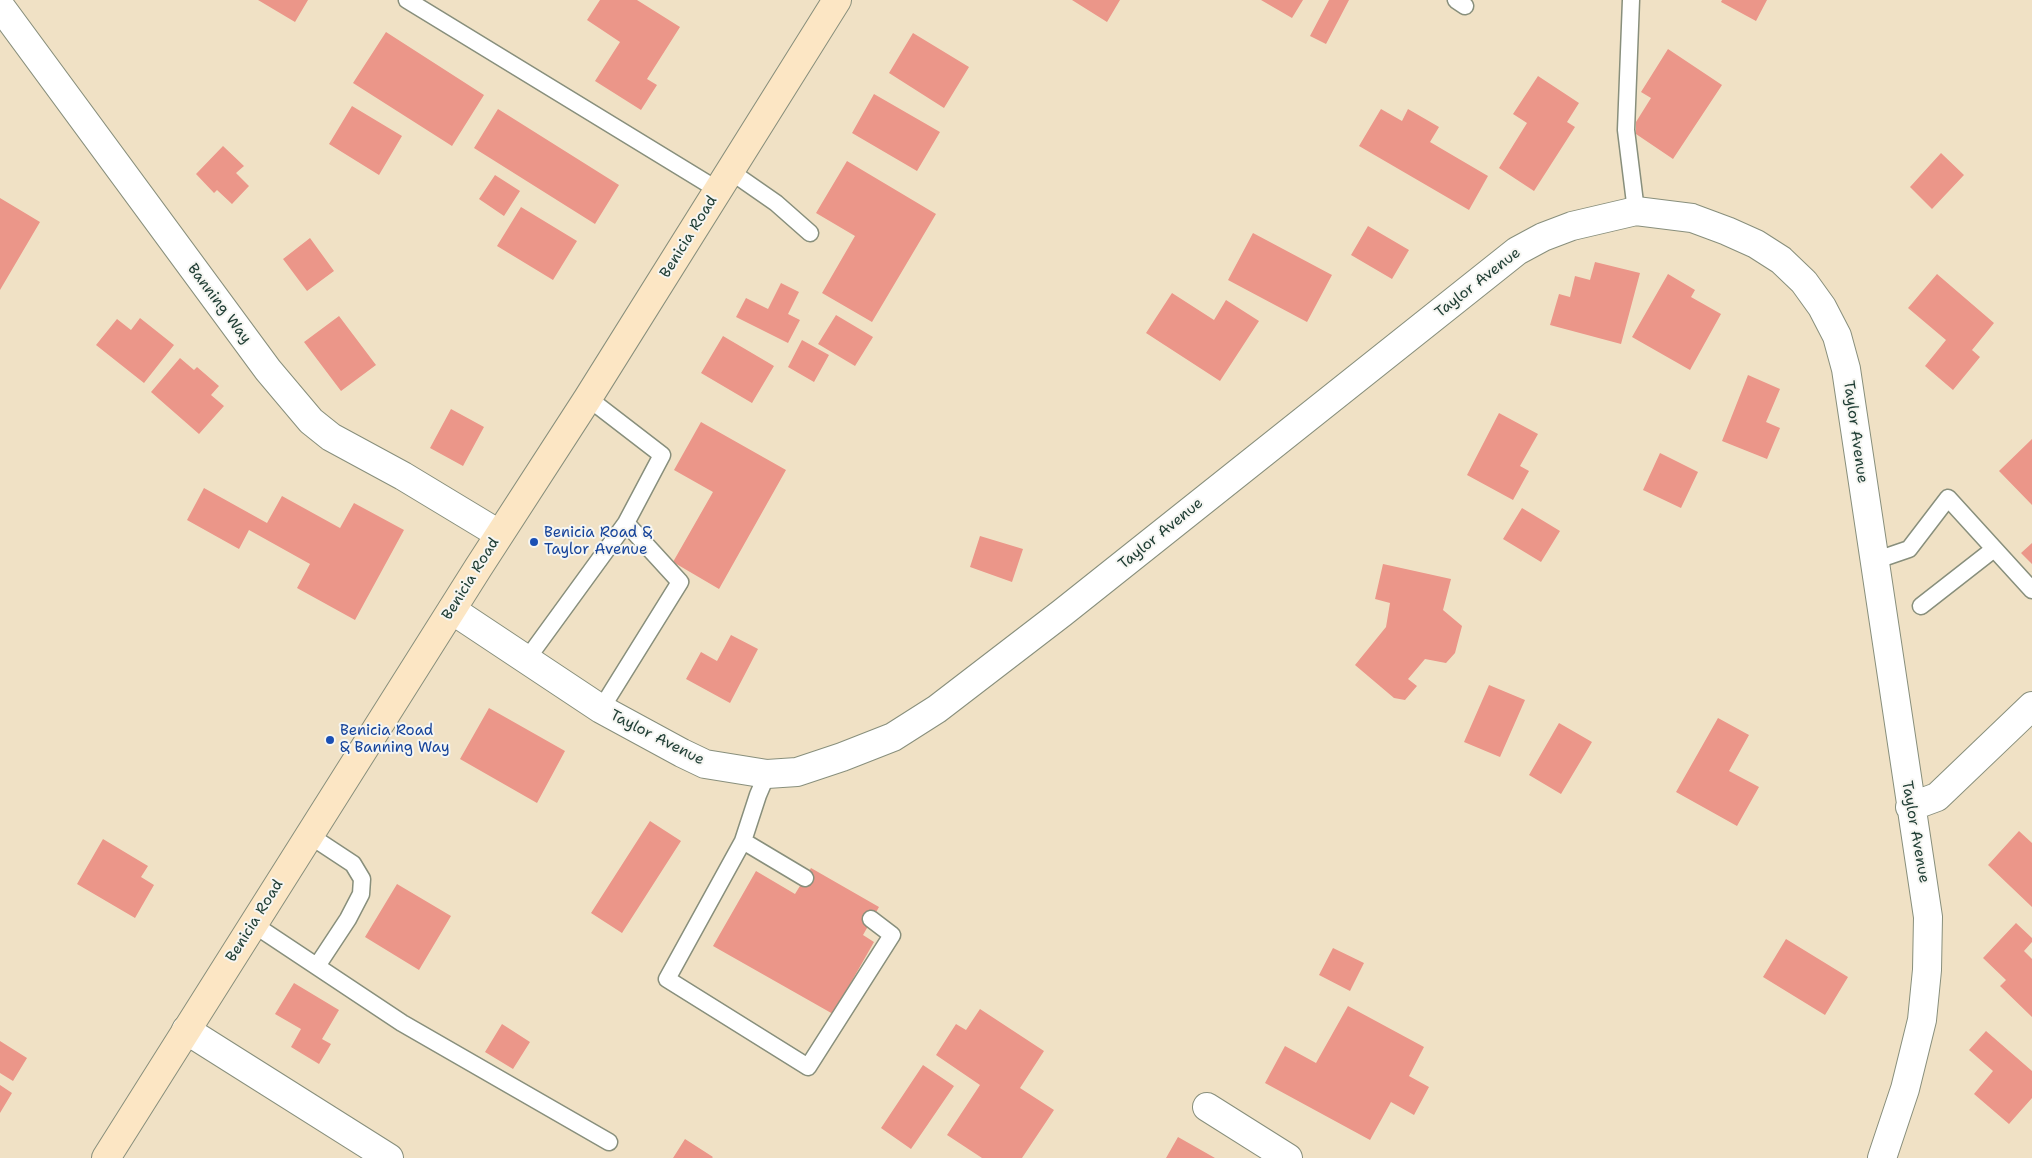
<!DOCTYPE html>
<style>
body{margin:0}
canvas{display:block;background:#f0e1c5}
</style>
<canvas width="2032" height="1158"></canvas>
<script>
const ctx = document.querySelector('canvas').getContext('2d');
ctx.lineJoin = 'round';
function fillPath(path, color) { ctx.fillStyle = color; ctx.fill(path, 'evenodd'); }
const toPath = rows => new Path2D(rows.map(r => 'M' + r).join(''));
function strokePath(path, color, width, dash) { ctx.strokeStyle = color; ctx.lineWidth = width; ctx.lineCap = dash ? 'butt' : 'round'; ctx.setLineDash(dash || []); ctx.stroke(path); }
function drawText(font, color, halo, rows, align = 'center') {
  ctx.font = font + ' "Shantell Sans",sans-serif'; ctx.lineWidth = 4; ctx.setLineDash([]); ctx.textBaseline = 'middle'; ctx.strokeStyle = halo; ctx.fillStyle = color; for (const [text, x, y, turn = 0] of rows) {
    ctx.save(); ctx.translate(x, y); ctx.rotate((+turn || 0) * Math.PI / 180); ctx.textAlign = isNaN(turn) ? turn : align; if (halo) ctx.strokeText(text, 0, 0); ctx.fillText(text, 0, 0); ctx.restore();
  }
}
fillPath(toPath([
 [258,0,308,0,295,22],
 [600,0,637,0,680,27,647,79,657,85,641,110,595,81,620,42,587,20],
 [1072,0,1120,0,1107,22],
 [1261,0,1303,0,1292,18],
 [1329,0,1349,0,1326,44,1310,36],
 [1722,0,1767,0,1756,21,1721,2],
 [386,32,484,95,452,146,353,83],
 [913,33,969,67,944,108,889,73],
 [1668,49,1722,85,1673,159,1636,134,1636,122,1651,98,1641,92],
 [1538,76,1579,103,1567,122,1575,127,1534,191,1499,168,1527,123,1513,114],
 [874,94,940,132,917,171,852,133],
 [352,106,402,136,379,175,329,144],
 [498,109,619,185,595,224,474,148],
 [1381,109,1402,121,1408,109,1439,127,1430,142,1488,176,1469,210,1359,146],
 [223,146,244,166,236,173,249,186,232,204,217,190,214,193,196,174],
 [1941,153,1964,175,1932,209,1910,187],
 [847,161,936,214,872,322,822,293,855,236,816,213],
 [495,175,520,191,504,216,479,199],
 [0,198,40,222,0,290],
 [521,207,577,241,553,280,497,246],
 [1368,226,1409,250,1392,279,1351,255],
 [1253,233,1332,275,1307,322,1228,280],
 [310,238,334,271,307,291,283,259],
 [1595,262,1640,273,1621,344,1550,325,1559,294,1570,297,1575,276,1590,280],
 [1668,274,1695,290,1691,297,1721,314,1690,370,1632,337],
 [1937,274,1994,323,1972,350,1980,357,1953,390,1925,366,1946,340,1908,308],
 [781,283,799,292,788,314,800,320,788,343,736,317,746,298,768,309],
 [1172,293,1214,320,1226,300,1259,321,1220,381,1146,333],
 [836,315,873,337,855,366,818,344],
 [339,316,376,365,341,391,304,342],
 [140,318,174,345,144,383,96,345,117,319,131,330],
 [723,336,774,366,752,403,701,373],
 [802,340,829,355,814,382,788,367],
 [180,358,194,370,197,367,219,386,211,395,224,406,199,434,151,392],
 [1748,375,1780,389,1766,422,1780,428,1767,459,1722,441],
 [451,409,484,427,463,466,430,448],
 [1499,413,1538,434,1520,466,1529,471,1513,500,1467,475],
 [701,422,786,470,719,589,673,562,713,492,674,470],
 [2032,439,2032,505,1999,471],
 [1660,453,1698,472,1681,508,1643,490],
 [204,488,267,523,282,496,340,528,354,503,404,530,355,620,297,588,310,564,249,530,239,549,187,520],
 [1522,508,1560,531,1541,562,1503,539],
 [980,536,1023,549,1012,582,970,567],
 [2032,543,2032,564,2021,553],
 [1383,564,1451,579,1443,610,1462,626,1455,653,1446,663,1425,659,1408,679,1417,686,1405,700,1394,698,1355,665,1386,627,1390,603,1375,599],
 [731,635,758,649,730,703,686,679,701,652,717,661],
 [1489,685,1525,700,1500,757,1464,742],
 [489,708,565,751,537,803,460,759],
 [1718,718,1749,735,1729,771,1759,787,1737,826,1676,792],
 [1559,723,1592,742,1561,794,1529,775],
 [650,821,681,841,622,933,591,913],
 [2019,831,2032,843,2032,907,1988,865],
 [103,839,148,866,141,877,154,885,135,918,77,884],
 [811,868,879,907,863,935,874,942,833,1014,713,946,756,871,795,894],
 [397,884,451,916,419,970,365,937],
 [2016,923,2032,938,2032,942,2024,951,2032,959,2032,1017,2000,986,2006,980,1983,958],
 [1786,939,1848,977,1825,1015,1763,977],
 [1333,948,1364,963,1350,991,1319,975],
 [294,983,339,1010,322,1039,331,1044,319,1064,291,1047,301,1029,275,1014],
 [1348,1006,1424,1047,1409,1076,1429,1087,1414,1115,1391,1102,1370,1140,1265,1083,1285,1046,1316,1063],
 [980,1009,1044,1051,1020,1088,1054,1110,1022,1158,982,1158,947,1135,980,1085,936,1055,956,1024,966,1030],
 [502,1024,530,1042,513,1069,485,1052],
 [1986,1031,2032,1071,2032,1098,2009,1124,1974,1094,1993,1071,1969,1050],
 [0,1041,27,1058,13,1081,0,1073],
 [923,1065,954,1086,911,1149,881,1128],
 [0,1085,12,1093,0,1113],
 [1178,1137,1215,1158,1166,1158],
 [685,1139,713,1157,712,1158,673,1158]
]), '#eb9689');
const service = toPath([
 [407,0,718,190],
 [1456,0,1465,6],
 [1631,0,1626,130,1636,211],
 [730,171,776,203,810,233],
 [588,398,662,455,626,523],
 [1874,561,1909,549,1948,498,2032,590],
 [1921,606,1994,549],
 [527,659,626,523,680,582,601,709],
 [767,774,758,795,743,841,667,979,808,1067,892,935,871,919],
 [309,835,353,864,362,879,361,894,348,919,317,966],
 [743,841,805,878],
 [253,924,402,1023,609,1142]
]);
const minor = toPath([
 [0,6,268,370,311,421,331,437,403,476,499,534],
 [452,610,601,709,682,753,705,764,767,774,797,772,842,757,893,737,937,709,1062,613,1517,251,1543,237,1572,226,1636,211,1692,218,1727,231,1756,244,1781,260,1804,282,1822,307,1837,336,1846,369,1928,917,1927,970,1922,1020,1905,1089,1882,1158],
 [1910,807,1937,797,2032,706],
 [186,1030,389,1158],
 [1207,1107,1288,1158]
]);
const secondary = toPath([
 [106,1158,478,568,588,398,837,0]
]);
strokePath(service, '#888f7c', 19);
strokePath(minor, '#888f7c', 30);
strokePath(secondary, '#888f7c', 30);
strokePath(service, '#fff', 16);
strokePath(minor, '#fff', 28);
strokePath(secondary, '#fce6c4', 28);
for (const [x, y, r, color] of [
 [534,542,5,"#1a4fb4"],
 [330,740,5,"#1a4fb4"]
]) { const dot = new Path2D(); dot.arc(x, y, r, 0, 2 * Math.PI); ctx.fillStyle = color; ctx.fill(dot); strokePath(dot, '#f6f6f2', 2); }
drawText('15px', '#1f3d34', '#f6f6f2', [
 ["Benicia Road",689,237,-58],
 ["Taylor Avenue",1478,283,-38],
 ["Banning Way",219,304,53],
 ["Taylor Avenue",1855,432,82],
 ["Taylor Avenue",1161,534,-39],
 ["Benicia Road",471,579,-58],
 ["Taylor Avenue",657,738,27],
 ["Taylor Avenue",1915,832,80],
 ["Benicia Road",255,921,-58]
]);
drawText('15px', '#164399', '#f6f6f2', [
 ["Benicia Road &",544,533],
 ["Taylor Avenue",544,550],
 ["Benicia Road",340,731],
 ["& Banning Way",340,748]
], 'left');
</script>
